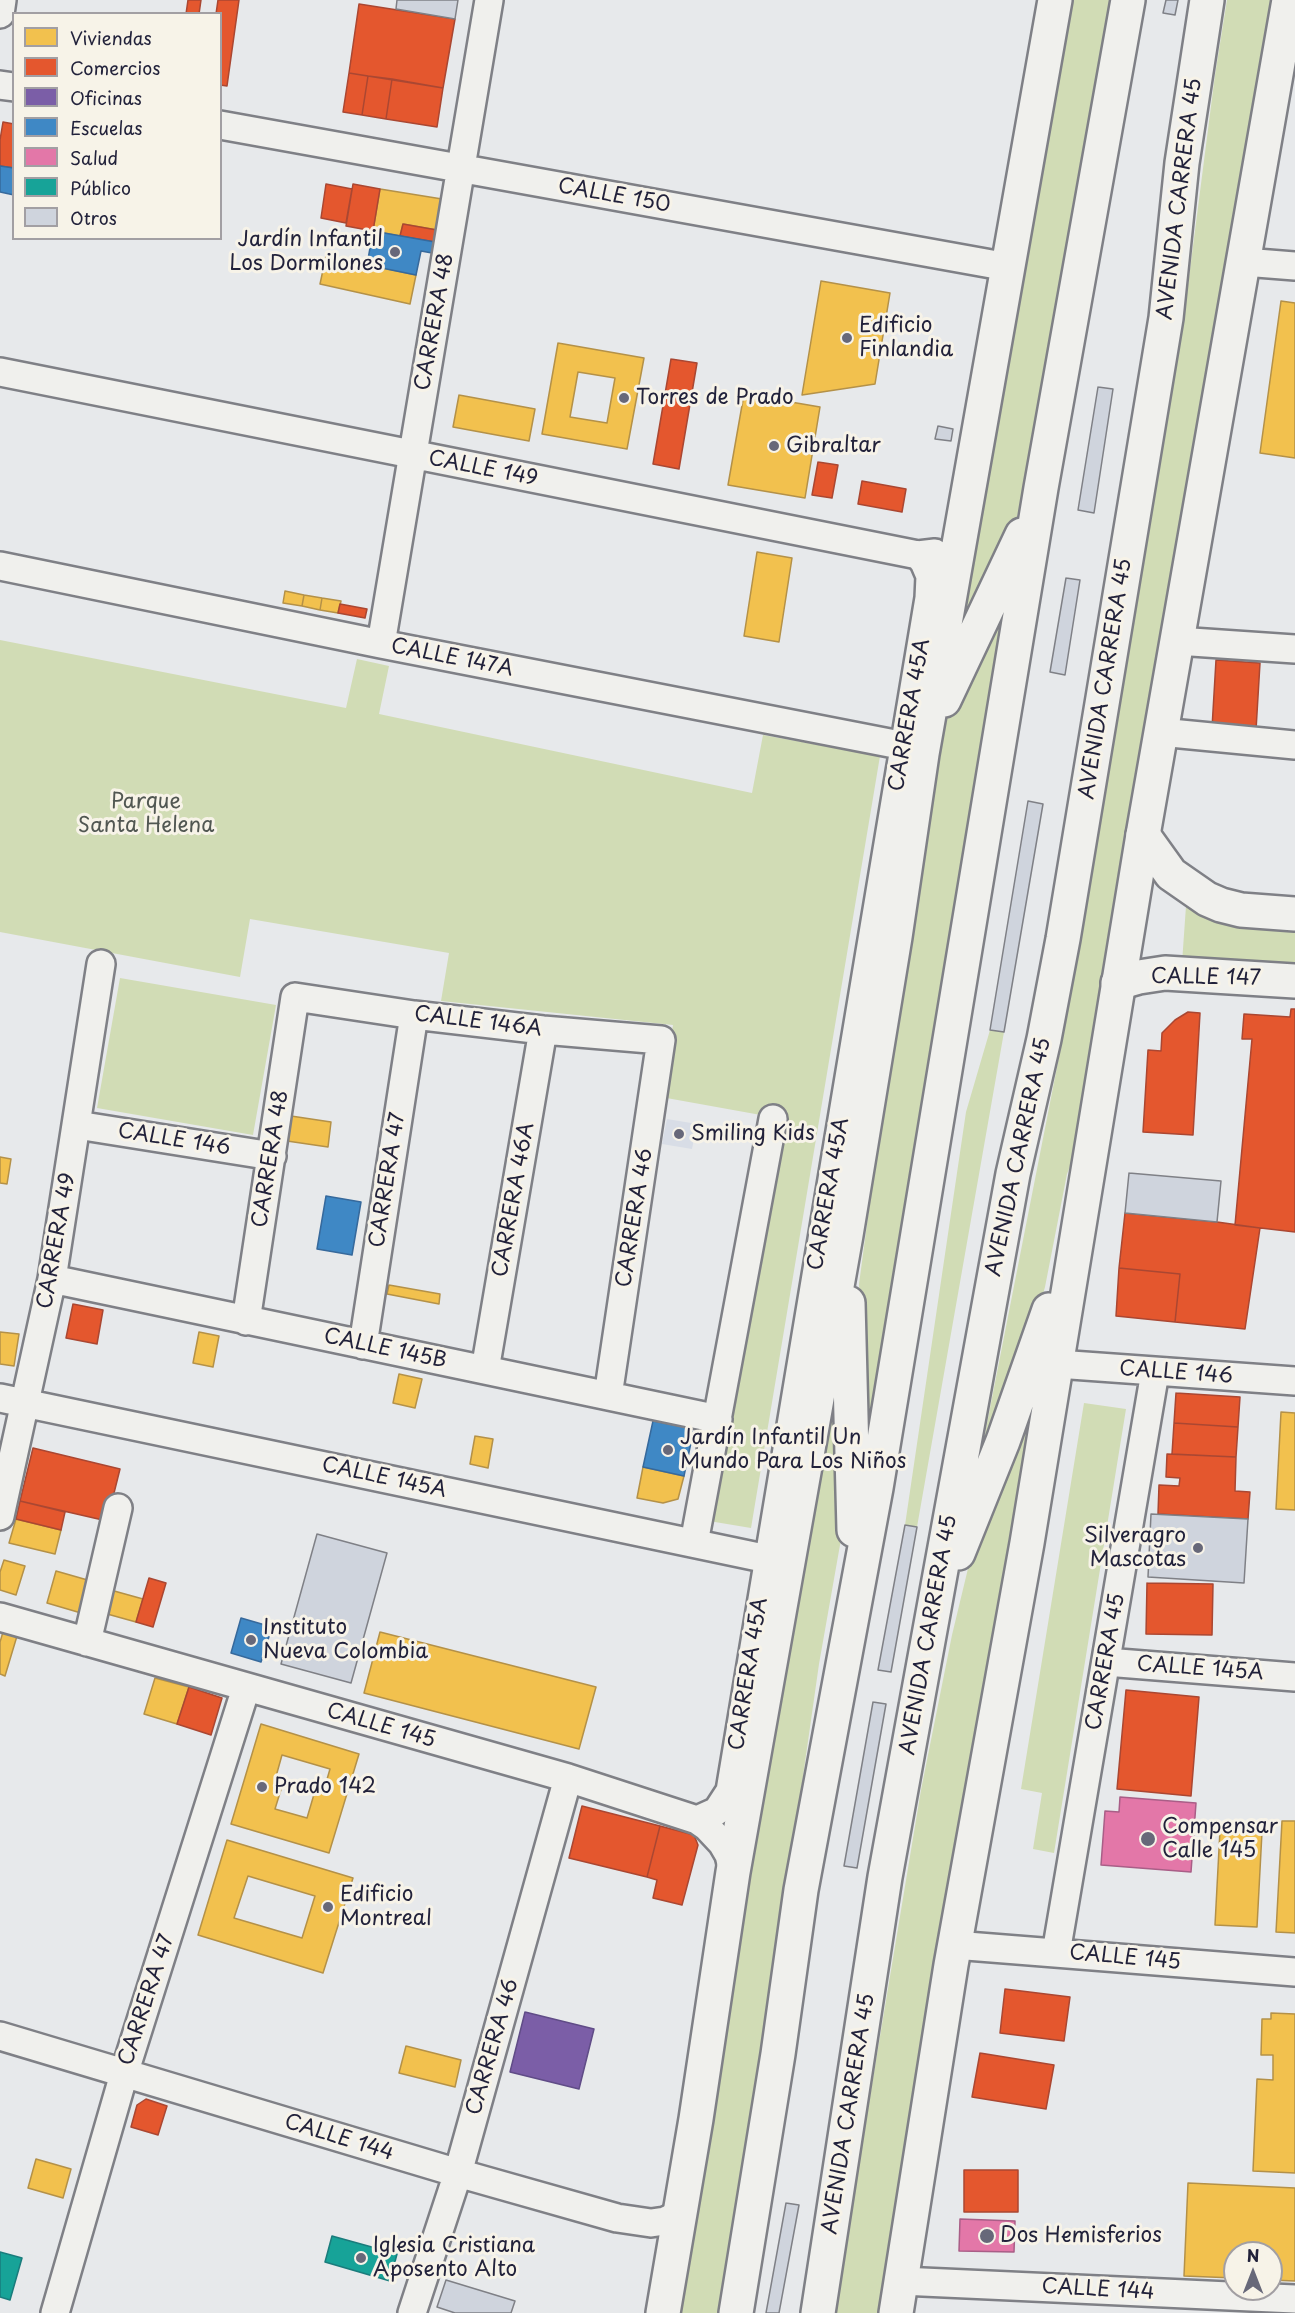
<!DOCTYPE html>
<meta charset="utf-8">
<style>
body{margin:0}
#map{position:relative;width:1295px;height:2313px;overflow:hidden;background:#e7e9eb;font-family:"Playpen Sans",sans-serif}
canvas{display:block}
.legend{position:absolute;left:12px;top:12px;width:210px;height:228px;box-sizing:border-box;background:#f7f3e8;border:2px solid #a29fa3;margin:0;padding:8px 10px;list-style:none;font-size:18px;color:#22223b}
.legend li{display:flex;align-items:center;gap:12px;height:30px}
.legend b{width:30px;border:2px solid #a29fa3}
.north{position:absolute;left:1223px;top:2241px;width:60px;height:60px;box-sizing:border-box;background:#f7f3e8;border:2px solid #a29fa3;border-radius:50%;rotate:0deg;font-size:16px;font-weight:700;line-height:24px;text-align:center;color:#22223b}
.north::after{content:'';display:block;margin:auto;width:21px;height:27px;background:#676879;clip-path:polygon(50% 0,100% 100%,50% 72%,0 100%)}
</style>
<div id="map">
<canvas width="1295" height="2313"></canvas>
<ul class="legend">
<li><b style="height:16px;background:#f2c14e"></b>Viviendas</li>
<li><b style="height:16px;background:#e4572e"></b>Comercios</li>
<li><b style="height:16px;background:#7b5ea7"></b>Oficinas</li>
<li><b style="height:16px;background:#3f88c5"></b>Escuelas</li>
<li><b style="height:16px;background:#e377a8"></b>Salud</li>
<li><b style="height:16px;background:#17a398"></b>Público</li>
<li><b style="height:16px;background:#cfd4dd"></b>Otros</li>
</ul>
<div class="north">N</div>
</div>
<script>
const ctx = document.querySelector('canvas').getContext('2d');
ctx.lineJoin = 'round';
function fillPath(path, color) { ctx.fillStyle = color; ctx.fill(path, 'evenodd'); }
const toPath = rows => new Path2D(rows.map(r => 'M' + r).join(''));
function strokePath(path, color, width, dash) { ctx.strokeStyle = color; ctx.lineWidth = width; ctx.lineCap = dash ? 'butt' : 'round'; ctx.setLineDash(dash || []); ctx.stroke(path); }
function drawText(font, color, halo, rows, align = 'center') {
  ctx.font = font + ' "Playpen Sans",sans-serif'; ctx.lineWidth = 6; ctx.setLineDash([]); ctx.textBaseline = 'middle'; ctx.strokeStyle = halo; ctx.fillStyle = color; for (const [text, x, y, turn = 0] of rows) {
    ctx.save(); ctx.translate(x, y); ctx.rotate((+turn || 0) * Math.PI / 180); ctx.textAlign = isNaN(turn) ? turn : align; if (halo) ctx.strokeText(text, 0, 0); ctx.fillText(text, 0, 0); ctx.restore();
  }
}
fillPath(toPath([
 [667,1119,697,1124,692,1149,662,1144]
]), '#d8dde6');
fillPath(toPath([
 [1064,0,1114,0,1037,439,1014,529,948,670],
 [1227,0,1271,0,1272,4,1085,1128,1067,1174,1045,1287,1019,1375,979,1464,1060,1052,1098,839,1183,324,1215,75],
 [1006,593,962,883,915,1151,865,1461,859,1284,901,970,935,742],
 [0,640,346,708,357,659,389,666,379,714,752,793,763,735,880,756,751,1528,709,1521,783,1119,661,1097,673,1025,441,1001,449,953,250,919,240,977,0,932],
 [1186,906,1207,917,1249,924,1295,927,1295,970,1182,963],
 [120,978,276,1005,253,1135,97,1108],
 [990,1030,1004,1032,917,1527,905,1525,966,1112],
 [839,1338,843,1528,819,1664,763,2057,720,2313,669,2313],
 [1034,1397,992,1675,885,2313,834,2313,921,1790,952,1635,978,1527],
 [1084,1403,1126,1409,1054,1853,1033,1849,1042,1793,1021,1789]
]), '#d1dcb5');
const homes = toPath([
 [380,189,442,199,437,230,403,224,400,236,373,231,380,189],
 [326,256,416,275,410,304,320,284,326,256],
 [821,281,890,293,875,384,802,395,821,281],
 [1281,301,1295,303,1295,458,1260,453,1281,301],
 [558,343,644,358,627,449,542,434,558,343],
 [578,372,615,378,607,423,570,417,578,372],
 [744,394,820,407,805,498,728,485,744,394],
 [459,395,535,409,529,441,453,427,459,395],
 [757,552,792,558,779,642,744,636,757,552],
 [285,591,304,595,302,606,283,603,285,591],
 [304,595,322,598,320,610,302,606,304,595],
 [322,598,341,601,338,613,320,610,322,598],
 [291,1116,331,1122,328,1147,287,1141,291,1116],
 [0,1157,11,1159,7,1184,0,1183,0,1157],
 [389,1285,440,1294,439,1304,387,1294,389,1285],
 [0,1332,19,1334,14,1366,0,1364,0,1332],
 [199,1332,219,1336,213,1367,193,1363,199,1332],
 [399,1374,422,1379,415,1408,393,1403,399,1374],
 [1281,1412,1295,1413,1295,1510,1276,1509,1281,1412],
 [475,1436,493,1439,488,1468,470,1464,475,1436],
 [643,1467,684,1476,678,1499,663,1503,637,1498,643,1467],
 [16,1519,61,1530,55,1554,9,1543,16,1519],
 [4,1560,25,1566,16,1595,0,1590,0,1572,4,1560],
 [56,1571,91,1581,81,1613,47,1603,56,1571],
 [107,1589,143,1599,136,1622,100,1612,107,1589],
 [3,1632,17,1636,5,1676,0,1674,0,1642,3,1632],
 [380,1632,596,1687,579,1749,364,1693,380,1632],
 [155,1678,189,1687,177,1724,144,1714,155,1678],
 [261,1724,359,1754,329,1853,231,1824,261,1724],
 [282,1755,330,1769,323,1793,315,1791,307,1818,275,1809,283,1783,275,1780,282,1755],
 [1282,1821,1295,1821,1295,1933,1276,1932,1282,1821],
 [1220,1830,1262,1832,1257,1927,1215,1925,1220,1830],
 [227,1840,353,1878,323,1973,198,1935,227,1840],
 [248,1876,315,1896,302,1938,234,1918,248,1876],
 [1271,2013,1295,2014,1295,2173,1253,2171,1257,2079,1273,2080,1273,2055,1261,2055,1262,2019,1271,2019,1271,2013],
 [406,2046,461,2060,455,2087,399,2073,406,2046],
 [36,2159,71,2169,63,2198,28,2188,36,2159],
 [1188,2183,1295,2188,1295,2281,1271,2280,1271,2253,1235,2253,1235,2278,1184,2276,1188,2183]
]);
fillPath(homes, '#f2c14e');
strokePath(homes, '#b49148', 1.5);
const shops = toPath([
 [188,0,201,0,199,14,186,14,188,0],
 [218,0,239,0,227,86,220,85,220,14,216,14,218,0],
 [359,4,455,19,443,88,349,73,359,4],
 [349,73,368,76,362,115,343,112,349,73],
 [368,76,392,79,386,119,362,115,368,76],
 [392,79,443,88,437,127,386,119,392,79],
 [3,122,14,124,14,168,0,166,0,140,3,122],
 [326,184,352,189,346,223,321,218,326,184],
 [353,184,380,189,373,231,346,226,353,184],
 [403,224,437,230,435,242,400,236,403,224],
 [671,359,697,363,679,469,653,464,671,359],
 [818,462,838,465,832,498,812,495,818,462],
 [862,481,906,489,902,512,858,504,862,481],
 [340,604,367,609,365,618,338,613,340,604],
 [1216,660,1260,663,1256,730,1212,728,1216,660],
 [1291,1009,1295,1009,1295,1232,1235,1225,1252,1039,1242,1039,1244,1014,1290,1017,1291,1009],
 [1188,1012,1200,1013,1193,1135,1143,1132,1148,1050,1161,1051,1162,1033,1175,1020,1188,1012],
 [1125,1213,1217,1222,1260,1228,1245,1329,1175,1322,1180,1274,1119,1268,1125,1213],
 [1119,1268,1180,1274,1175,1322,1116,1316,1119,1268],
 [73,1304,103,1310,97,1344,66,1338,73,1304],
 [1176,1393,1240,1397,1238,1427,1174,1423,1176,1393],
 [1174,1423,1238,1427,1236,1457,1172,1454,1174,1423],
 [33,1448,120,1469,107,1521,20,1501,33,1448],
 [1167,1454,1236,1457,1235,1491,1250,1492,1248,1519,1158,1514,1159,1485,1179,1486,1180,1478,1166,1477,1167,1454],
 [20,1501,65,1512,61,1530,16,1519,20,1501],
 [149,1578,166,1583,153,1627,136,1622,149,1578],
 [1147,1583,1213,1584,1212,1635,1146,1634,1147,1583],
 [189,1687,222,1698,211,1735,177,1724,189,1687],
 [1126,1690,1199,1697,1191,1796,1117,1789,1126,1690],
 [582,1806,660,1826,647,1877,569,1858,582,1806],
 [660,1826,694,1835,698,1845,682,1905,653,1898,657,1880,647,1877,660,1826],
 [1005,1989,1070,1997,1064,2041,1000,2033,1005,1989],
 [980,2053,1054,2065,1046,2109,972,2097,980,2053],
 [146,2099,167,2106,158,2135,131,2127,137,2105,146,2099],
 [964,2170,1018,2170,1018,2212,964,2212,964,2170]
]);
fillPath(shops, '#e4572e');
strokePath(shops, '#aa4732', 1.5);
const offices = toPath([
 [525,2012,594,2029,579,2089,510,2072,525,2012]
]);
fillPath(offices, '#7b5ea7');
strokePath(offices, '#604c87', 1.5);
const schools = toPath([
 [0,166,14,168,14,195,0,192,0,166],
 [373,231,435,242,432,253,421,251,416,275,367,265,373,231],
 [326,1196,361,1202,352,1255,317,1249,326,1196],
 [653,1421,690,1428,693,1433,684,1476,643,1467,653,1421],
 [241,1618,272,1627,261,1662,231,1653,241,1618]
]);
fillPath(schools, '#3f88c5');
strokePath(schools, '#36699c', 1.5);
const health = toPath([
 [1120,1797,1196,1803,1191,1872,1101,1865,1105,1811,1119,1812,1120,1797],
 [960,2219,1015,2221,1014,2252,959,2251,960,2219]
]);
fillPath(health, '#e377a8');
strokePath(health, '#a95e87', 1.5);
const public = toPath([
 [332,2236,397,2254,390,2281,325,2262,332,2236],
 [0,2252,22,2258,10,2300,0,2297,0,2252]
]);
fillPath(public, '#17a398');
strokePath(public, '#1a7c7c', 1.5);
const building = toPath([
 [397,0,458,0,455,19,396,9,397,0],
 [1166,0,1178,0,1175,15,1163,13,1166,0],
 [1098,387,1113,389,1094,513,1078,510,1098,387],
 [938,426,953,429,951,441,935,439,938,426],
 [1066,578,1080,580,1065,675,1050,672,1066,578],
 [1028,801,1043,804,1004,1032,990,1030,1028,801],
 [1129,1173,1221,1181,1217,1222,1125,1213,1129,1173],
 [1151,1514,1248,1519,1244,1583,1148,1577,1151,1514],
 [905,1525,917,1527,891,1672,878,1670,905,1525],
 [317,1534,387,1553,351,1683,281,1664,317,1534],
 [873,1702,886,1704,857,1868,844,1866,873,1702],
 [786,2203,799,2205,779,2313,766,2313,786,2203],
 [446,2280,515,2301,511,2313,455,2313,437,2307,446,2280]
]);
fillPath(building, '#cfd4dd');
strokePath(building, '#7f8086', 1.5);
const minor = toPath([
 [0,14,2,0],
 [0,85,14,87],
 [220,125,1008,267],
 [1244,262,1295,266],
 [0,372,918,555,935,553],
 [0,566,381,644,905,746],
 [1177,641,1295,649],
 [381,644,489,0],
 [1160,732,1295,745],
 [77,1125,272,1156],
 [52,1279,718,1419],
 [246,1321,295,997,414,1015,543,1030,661,1040,608,1396],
 [363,1345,414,1015],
 [1057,1364,1295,1381],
 [485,1370,543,1030],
 [0,1398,768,1559],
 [0,1516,52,1279,101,964],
 [694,1543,773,1119],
 [0,1617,568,1778,697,1820,707,1827,722,1843,729,1855,733,1872],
 [87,1642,118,1508],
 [1106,1662,1295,1677],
 [697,1820,717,1811,730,1791,929,598,930,576,924,562,918,555],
 [954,1945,1295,1972],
 [1056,1953,1155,1372],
 [0,2036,458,2173,617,2218,651,2223,665,2221,680,2214],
 [901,2281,1295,2299],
 [55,2313,124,2074,246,1688],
 [412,2313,458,2173,568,1778]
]);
const major = toPath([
 [1143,835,1171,874,1207,899,1221,905,1241,910,1295,914],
 [1118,983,1139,977,1165,973,1295,981]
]);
const highway = toPath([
 [944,700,1022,535],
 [848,1303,854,1530],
 [958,1553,1003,1441,1049,1310],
 [663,2313,696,2119,733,1872,846,1235,895,937,922,754,1055,0],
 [736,2313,778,2054,801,1890,876,1488,1041,488,1128,0],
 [818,2313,885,1877,1013,1174,1044,1039,1063,939,1166,318,1182,163,1207,0],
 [896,2313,951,1965,1027,1543,1143,835,1289,0]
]);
strokePath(minor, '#7f8086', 32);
strokePath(major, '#7f8086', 38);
strokePath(highway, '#7f8086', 38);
strokePath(minor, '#f0f0ed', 27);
strokePath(major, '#f0f0ed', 33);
strokePath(highway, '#f0f0ed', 33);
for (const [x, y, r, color] of [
 [395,252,6,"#676879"],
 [847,338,6,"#676879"],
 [624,398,6,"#676879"],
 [774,446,6,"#676879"],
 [679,1134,6,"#676879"],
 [668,1450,6,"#676879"],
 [1198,1548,6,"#676879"],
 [251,1640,6,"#676879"],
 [262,1787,6,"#676879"],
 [1148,1839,8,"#676879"],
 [328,1907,6,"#676879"],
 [987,2236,8,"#676879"],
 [361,2258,6,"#676879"]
]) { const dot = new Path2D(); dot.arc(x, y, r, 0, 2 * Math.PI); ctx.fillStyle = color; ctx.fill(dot); strokePath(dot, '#f7f3e8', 2); }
drawText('21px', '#22223b', '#f7f3e8', [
 ["CALLE 150",614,196,10],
 ["AVENIDA CARRERA 45",1180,199,-83],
 ["CARRERA 48",435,322,-80],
 ["CALLE 149",483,469,11],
 ["CALLE 147A",452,658,11],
 ["AVENIDA CARRERA 45",1106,679,-81],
 ["CARRERA 45A",910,715,-80],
 ["CALLE 147",1206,978,1],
 ["CALLE 146A",478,1022,7],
 ["CALLE 146",174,1140,9],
 ["AVENIDA CARRERA 45",1019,1157,-78],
 ["CARRERA 48",271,1159,-81],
 ["CARRERA 47",388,1180,-81],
 ["CARRERA 45A",829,1194,-80],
 ["CARRERA 46A",514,1200,-80],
 ["CARRERA 46",635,1218,-81],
 ["CARRERA 49",57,1241,-80],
 ["CALLE 145B",385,1349,12],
 ["CALLE 146",1176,1373,4],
 ["CALLE 145A",384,1478,12],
 ["AVENIDA CARRERA 45",929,1635,-80],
 ["CARRERA 45",1106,1662,-80],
 ["CALLE 145A",1200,1669,4],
 ["CARRERA 45A",749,1674,-81],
 ["CALLE 145",381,1726,16],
 ["CALLE 145",1125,1958,5],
 ["CARRERA 47",147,2000,-72],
 ["CARRERA 46",493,2047,-74],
 ["AVENIDA CARRERA 45",849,2114,-81],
 ["CALLE 144",339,2138,17],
 ["CALLE 144",1098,2290,3]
]);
drawText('21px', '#22223b', '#f7f3e8', [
 ["Jardín Infantil",383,240,"right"],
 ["Los Dormilones",383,264,"right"],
 ["Edificio",859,326],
 ["Finlandia",859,350],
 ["Torres de Prado",636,398],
 ["Gibraltar",786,446],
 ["Smiling Kids",691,1134],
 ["Jardín Infantil Un",680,1438],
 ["Mundo Para Los Niños",680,1462],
 ["Silveragro",1186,1536,"right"],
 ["Mascotas",1186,1560,"right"],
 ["Instituto",263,1628],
 ["Nueva Colombia",263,1652],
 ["Prado 142",274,1787],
 ["Compensar",1162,1827],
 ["Calle 145",1162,1851],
 ["Edificio",340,1895],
 ["Montreal",340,1919],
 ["Dos Hemisferios",1000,2236],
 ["Iglesia Cristiana",373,2246],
 ["Aposento Alto",373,2270]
], 'left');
drawText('21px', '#515752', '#f7f3e8', [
 ["Parque",146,802],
 ["Santa Helena",146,826]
]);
</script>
